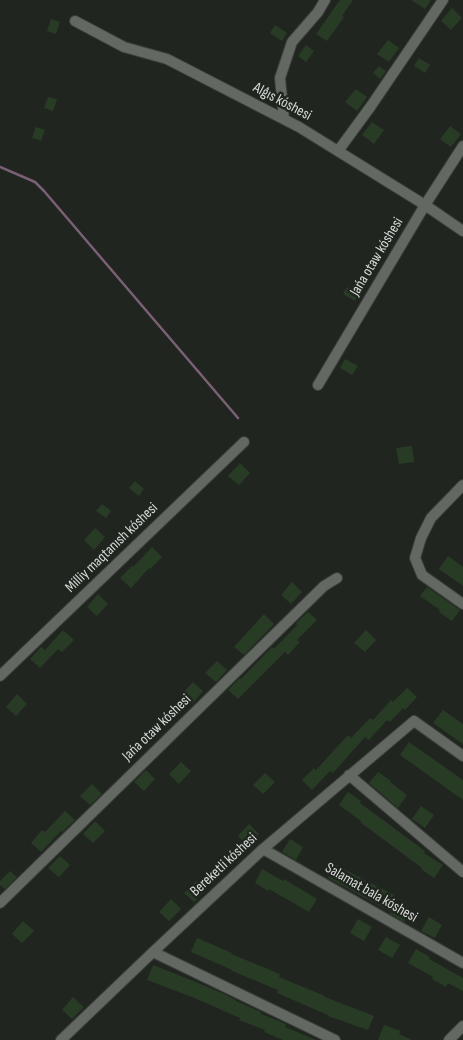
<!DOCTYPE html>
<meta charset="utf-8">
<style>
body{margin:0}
canvas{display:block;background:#202520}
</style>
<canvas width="463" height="1040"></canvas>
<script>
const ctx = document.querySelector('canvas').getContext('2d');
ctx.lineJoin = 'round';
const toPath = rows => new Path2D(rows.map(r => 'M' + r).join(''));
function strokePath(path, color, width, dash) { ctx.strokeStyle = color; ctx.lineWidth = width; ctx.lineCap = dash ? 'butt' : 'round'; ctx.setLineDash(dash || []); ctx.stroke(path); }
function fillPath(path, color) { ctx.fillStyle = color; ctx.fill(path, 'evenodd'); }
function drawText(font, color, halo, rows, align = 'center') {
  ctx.font = font + ' "Sofia Sans Condensed",sans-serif'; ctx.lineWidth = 5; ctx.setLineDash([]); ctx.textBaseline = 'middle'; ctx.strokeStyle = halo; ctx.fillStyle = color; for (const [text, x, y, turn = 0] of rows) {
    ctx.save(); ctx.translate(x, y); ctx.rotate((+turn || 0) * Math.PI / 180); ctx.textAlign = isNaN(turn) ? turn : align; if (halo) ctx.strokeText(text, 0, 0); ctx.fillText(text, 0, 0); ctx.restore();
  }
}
strokePath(toPath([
 [0,167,35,182,44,191,238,418]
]), '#7a6074', 2.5);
fillPath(toPath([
 [340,0,353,0,342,16,344,17,327,41,316,34],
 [411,0,431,0,425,9],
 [452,8,462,18,451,30,441,21],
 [51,19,60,22,56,34,47,31],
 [275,25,287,33,282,41,270,33],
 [388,40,399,48,389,62,377,54],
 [306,45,314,51,306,62,298,56],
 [419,58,430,65,425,73,414,66],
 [379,66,386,71,380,79,373,73],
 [356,89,367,97,357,111,345,102],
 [48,97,57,99,53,111,44,108],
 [372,122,384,130,374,144,362,135],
 [450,126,461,134,451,147,440,139],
 [36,127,45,130,41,141,32,138],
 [347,287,359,294,355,301,343,294],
 [345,359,358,366,352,375,340,368],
 [412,446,414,462,399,464,396,448],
 [240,463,250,473,239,485,228,476],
 [135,481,144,489,139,496,129,488],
 [102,504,111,511,106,518,96,511],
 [95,528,105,537,94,550,84,540],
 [152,547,162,557,150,569,149,568,131,588,120,578,132,566,133,567],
 [448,556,463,567,463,586,439,569],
 [292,582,302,592,291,604,281,595],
 [427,587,460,610,452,621,439,612,440,610,420,596],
 [98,594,108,604,97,616,87,607],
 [308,612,317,620,297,640,300,642,288,655,285,652,238,699,228,690,240,678,241,679,272,647,274,649,297,625,296,623],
 [264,614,274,624,244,655,234,647],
 [63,630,74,640,62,652,58,649,40,668,30,659,41,647,45,650],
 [366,630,376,640,365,652,354,643],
 [217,661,227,670,216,682,205,673],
 [193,682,203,691,192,704,182,694],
 [407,688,417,697,405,710,403,708,390,722,387,720,369,740,365,737,333,773,330,771,312,790,302,780,314,768,316,770,348,735,351,738,370,718,373,720,391,700,393,702],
 [17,694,27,704,16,716,6,707],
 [443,710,463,724,463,744,433,723],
 [409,742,463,780,463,800,400,755],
 [181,762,191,771,179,784,169,774],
 [146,770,155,779,144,791,134,782],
 [378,772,391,781,390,782,407,795,398,808,369,783],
 [265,773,275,782,263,794,253,785],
 [92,784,102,794,90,805,80,796],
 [348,792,361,801,360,803,425,851,424,853,443,865,434,878,421,869,422,868,360,822,361,821,339,805],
 [421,806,434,815,425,828,412,819],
 [65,811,75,820,62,832,61,831,41,852,31,843,42,830,45,832],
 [95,821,105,831,93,843,83,834],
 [249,824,259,834,248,846,238,836],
 [290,839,303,847,296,860,282,852],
 [60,856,70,865,59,877,48,868],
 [336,865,394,895,392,898,411,909,404,922,390,914,391,912,328,878],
 [262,869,283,881,284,879,317,899,309,912,269,889,268,891,255,883],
 [10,871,17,877,5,889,0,885,0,881],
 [196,881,206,890,194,902,184,893],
 [171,899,181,909,169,921,159,912],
 [429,917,442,925,435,938,421,931],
 [358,919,372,927,364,941,350,933],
 [23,921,34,931,22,943,12,934],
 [386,937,400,945,392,958,378,950],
 [197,938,232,953,231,954,280,974,279,977,325,996,325,997,374,1016,368,1030,328,1016,328,1015,277,993,278,990,232,971,232,970,191,952],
 [416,949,430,957,429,959,463,978,463,991,448,983,446,987,432,979,433,977,408,963],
 [153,965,191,980,224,994,236,1000,236,1001,261,1012,261,1014,286,1024,285,1027,316,1040,283,1040,264,1032,265,1030,239,1020,240,1018,192,997,147,980],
 [73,997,84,1007,72,1019,62,1010],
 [384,1025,401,1031,399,1034,412,1040,378,1040]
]), '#283b25');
const street = toPath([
 [75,21,124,47,167,59,299,127,425,205,463,231],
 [284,119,280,78,292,42,318,12,325,0],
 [338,151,371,106,443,0],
 [318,385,425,205,463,146],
 [463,485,431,518,421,538,415,558,422,575,463,604],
 [0,676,244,442],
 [349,775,463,872],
 [263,849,463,963],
 [0,903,324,586,337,578],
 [153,952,335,1040],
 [61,1040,153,952,263,849,414,721,463,756],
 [449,1040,463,1026]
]);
strokePath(street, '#3b3f3a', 12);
strokePath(street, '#636962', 10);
drawText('15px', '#d6dad6', '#202520', [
 ["Alǵıs kóshesi",282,102,28],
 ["Jańa otaw kóshesi",377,257,-59],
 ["Milliy maqtanısh kóshesi",112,548,-44],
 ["Jańa otaw kóshesi",157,728,-44],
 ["Bereketli kóshesi",224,865,-43],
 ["Salamat bala kóshesi",371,893,30]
]);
</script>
